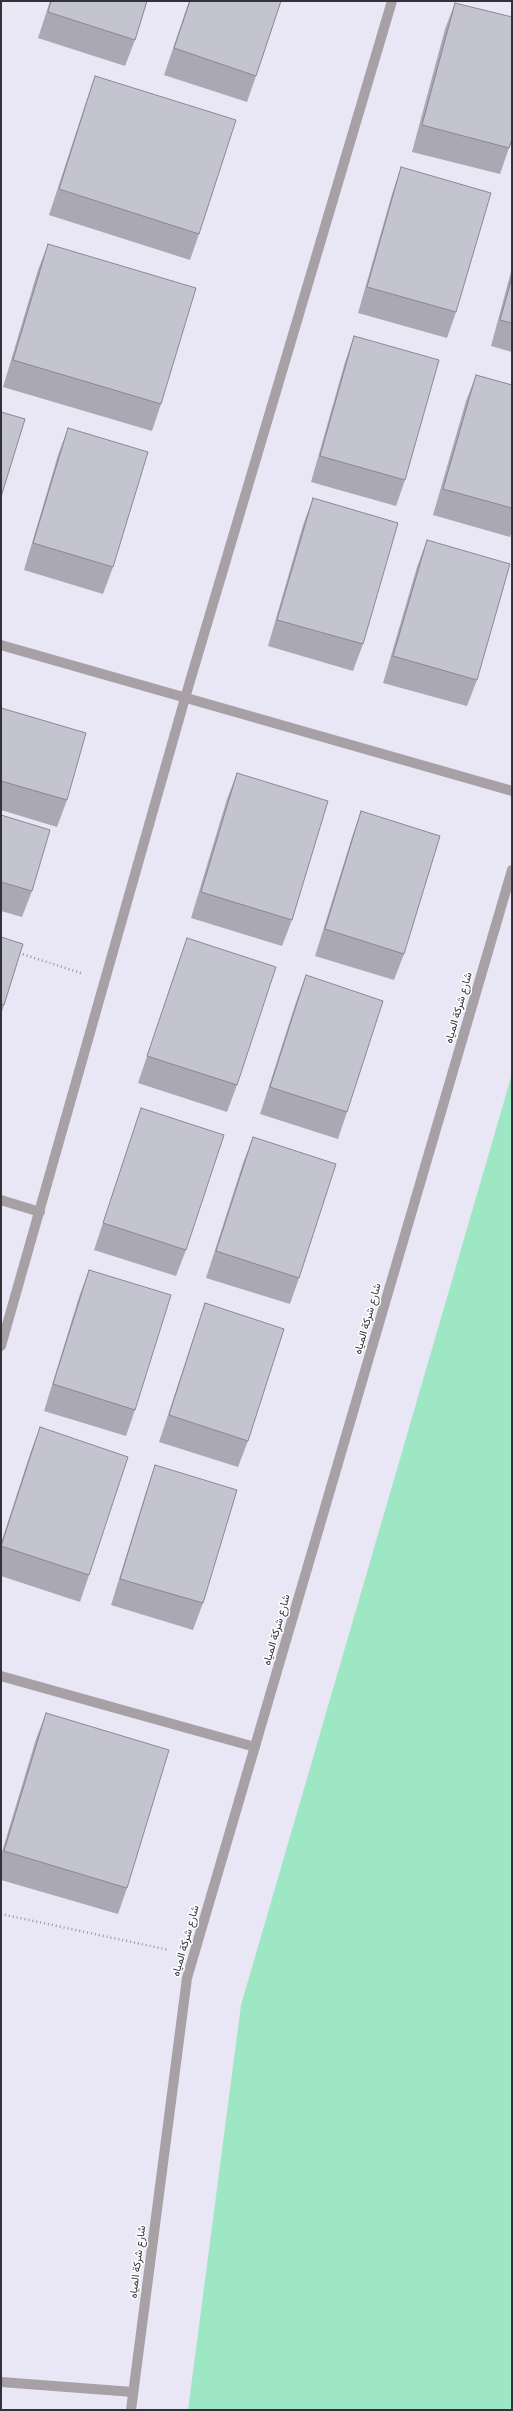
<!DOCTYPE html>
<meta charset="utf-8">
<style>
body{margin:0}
#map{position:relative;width:513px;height:2411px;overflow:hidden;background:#e9e7f6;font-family:Signika,sans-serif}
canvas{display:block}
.frame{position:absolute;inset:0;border:2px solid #333238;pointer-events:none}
</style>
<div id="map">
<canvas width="513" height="2411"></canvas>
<div class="frame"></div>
</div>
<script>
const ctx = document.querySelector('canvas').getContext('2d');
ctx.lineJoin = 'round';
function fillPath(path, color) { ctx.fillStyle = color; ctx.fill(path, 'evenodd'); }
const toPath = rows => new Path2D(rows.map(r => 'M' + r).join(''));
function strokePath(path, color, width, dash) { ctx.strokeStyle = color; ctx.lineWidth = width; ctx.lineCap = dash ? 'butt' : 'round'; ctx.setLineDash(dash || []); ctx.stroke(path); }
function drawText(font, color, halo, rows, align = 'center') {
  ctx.font = font + ' Signika,Vazirmatn,sans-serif'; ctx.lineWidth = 3; ctx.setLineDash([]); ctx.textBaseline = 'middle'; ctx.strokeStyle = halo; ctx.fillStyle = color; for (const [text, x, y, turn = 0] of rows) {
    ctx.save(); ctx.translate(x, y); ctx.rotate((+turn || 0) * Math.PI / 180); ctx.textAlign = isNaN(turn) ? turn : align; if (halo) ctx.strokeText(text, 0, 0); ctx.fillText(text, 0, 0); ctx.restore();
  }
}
fillPath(toPath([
 [512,1074,512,2410,188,2410,241,2005]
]), '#9ee7c4');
strokePath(toPath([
 [19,953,81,973],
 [1,1914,169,1950]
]), '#9695a0', 2.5, [1, 3]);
strokePath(toPath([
 [1,645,512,791],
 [1,1200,40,1212],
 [1,1346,185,698,392,1],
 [1,1676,255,1747],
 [1,2382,133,2392]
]), '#a7a1a6', 10);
strokePath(toPath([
 [131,2410,187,1978,512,870]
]), '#a7a1a6', 10);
fillPath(toPath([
 [50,1,147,1,135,40,125,66,38,38],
 [189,1,281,1,256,76,247,102,164,75],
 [455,3,509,148,500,174,412,152,445,29],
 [95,76,199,234,190,260,49,215,86,102],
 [401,167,456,312,447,338,358,313,392,194],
 [48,244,161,404,152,431,3,387,38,270],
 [512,268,512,352,491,346],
 [354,336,405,480,396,506,311,482,345,362],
 [476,375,512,385,512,530,510,537,433,515,466,401],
 [68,428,113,567,103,594,24,570,58,455],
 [313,498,363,644,353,671,268,646,303,525],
 [427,540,477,680,467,706,383,683,417,567],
 [1,708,67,800,57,827,1,810],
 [237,773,292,920,282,946,191,918,227,799],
 [361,811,404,954,394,980,315,956,352,837],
 [1,815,32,891,22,917,1,911],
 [1,937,4,1005,1,1015],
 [187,938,237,1085,227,1112,138,1083,178,964],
 [306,975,347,1112,338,1139,260,1114,296,1002],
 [141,1108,186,1250,176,1276,94,1250,132,1135],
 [253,1137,299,1278,290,1304,206,1278,243,1163],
 [89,1270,135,1410,126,1436,44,1411,79,1297],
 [205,1303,248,1441,238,1467,159,1442,196,1330],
 [40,1427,89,1575,80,1602,1,1576,1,1543,30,1454],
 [155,1465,203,1603,193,1630,111,1605,146,1492],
 [46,1713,127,1888,118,1914,1,1880,1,1855,36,1739]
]), '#a9a8b3');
const building = toPath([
 [51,1,147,1,135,40,48,12,51,1],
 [190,1,281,1,256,76,174,48,190,1],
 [455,3,512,17,512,139,509,148,422,125,455,3],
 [95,76,236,120,199,234,59,189,95,76],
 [401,167,491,193,456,312,367,287,401,167],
 [48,244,196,288,161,404,13,360,48,244],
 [512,277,512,323,500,320,512,277],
 [354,336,439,360,405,480,320,456,354,336],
 [476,375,512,385,512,508,443,489,476,375],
 [1,412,25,419,1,497,1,412],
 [68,428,148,452,113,567,33,543,68,428],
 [313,498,398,523,363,644,277,620,313,498],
 [427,540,510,564,477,680,393,656,427,540],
 [1,708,86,733,67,800,1,781,1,708],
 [237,773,328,801,292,920,201,892,237,773],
 [361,811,440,836,404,954,325,929,361,811],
 [1,815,50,830,32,891,1,882,1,815],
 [1,937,23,944,4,1005,1,1004,1,937],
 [187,938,276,967,237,1085,147,1056,187,938],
 [306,975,383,1001,347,1112,270,1087,306,975],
 [141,1108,224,1135,186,1250,103,1223,141,1108],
 [253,1137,336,1164,299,1278,216,1251,253,1137],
 [89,1270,171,1295,135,1410,53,1384,89,1270],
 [205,1303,284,1329,248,1441,169,1415,205,1303],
 [40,1427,128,1457,89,1575,1,1546,40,1427],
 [155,1465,237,1490,203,1603,120,1579,155,1465],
 [46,1713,169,1750,127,1888,4,1851,46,1713]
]);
fillPath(building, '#c4c3d0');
strokePath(building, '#898892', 1);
drawText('11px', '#333238', '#fff', [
 ["شارع شركة المياه",459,1008,-74],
 ["شارع شركة المياه",368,1319,-74],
 ["شارع شركة المياه",277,1630,-74],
 ["شارع شركة المياه",186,1941,-74],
 ["شارع شركة المياه",138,2262,-83]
]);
</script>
